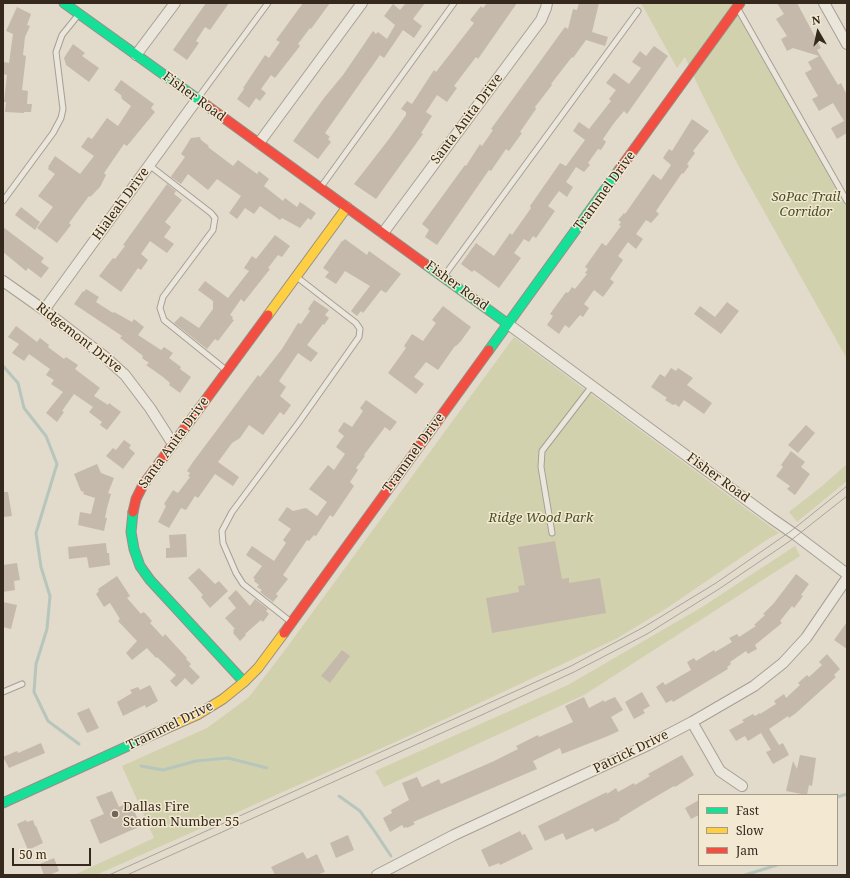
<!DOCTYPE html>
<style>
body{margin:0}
#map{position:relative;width:850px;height:878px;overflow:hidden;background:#e2dacb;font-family:"Noto Serif",serif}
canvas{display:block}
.frame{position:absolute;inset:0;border:4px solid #35281d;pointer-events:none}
.legend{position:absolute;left:698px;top:794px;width:140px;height:72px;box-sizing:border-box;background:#f3e8d1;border:1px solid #a79b89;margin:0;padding:5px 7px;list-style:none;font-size:12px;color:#35281d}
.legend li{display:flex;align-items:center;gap:8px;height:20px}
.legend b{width:20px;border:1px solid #a79b89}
.north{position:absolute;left:798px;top:12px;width:40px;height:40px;-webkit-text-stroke:3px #f3e8d1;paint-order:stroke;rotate:351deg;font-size:11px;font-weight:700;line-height:16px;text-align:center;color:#35281d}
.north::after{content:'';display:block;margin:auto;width:14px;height:18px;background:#35281d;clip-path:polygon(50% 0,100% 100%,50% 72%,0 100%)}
.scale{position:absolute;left:12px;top:848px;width:79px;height:18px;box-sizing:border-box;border:2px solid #35281d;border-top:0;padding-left:5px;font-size:12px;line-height:14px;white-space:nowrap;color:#35281d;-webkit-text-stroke:3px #f3e8d1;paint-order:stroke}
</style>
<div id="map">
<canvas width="850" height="878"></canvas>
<div class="frame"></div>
<ul class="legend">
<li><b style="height:5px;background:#16e098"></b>Fast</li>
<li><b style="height:5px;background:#ffcf43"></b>Slow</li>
<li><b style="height:5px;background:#f24e42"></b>Jam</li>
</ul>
<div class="north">N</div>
<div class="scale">50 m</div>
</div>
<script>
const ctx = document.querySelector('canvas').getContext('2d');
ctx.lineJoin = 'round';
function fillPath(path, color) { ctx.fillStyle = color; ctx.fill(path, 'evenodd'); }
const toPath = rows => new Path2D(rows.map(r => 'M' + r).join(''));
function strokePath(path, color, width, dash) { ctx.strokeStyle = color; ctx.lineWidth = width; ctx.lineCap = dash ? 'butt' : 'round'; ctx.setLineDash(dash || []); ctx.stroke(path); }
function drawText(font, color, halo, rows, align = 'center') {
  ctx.font = font + ' "Noto Serif",serif'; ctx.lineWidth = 3; ctx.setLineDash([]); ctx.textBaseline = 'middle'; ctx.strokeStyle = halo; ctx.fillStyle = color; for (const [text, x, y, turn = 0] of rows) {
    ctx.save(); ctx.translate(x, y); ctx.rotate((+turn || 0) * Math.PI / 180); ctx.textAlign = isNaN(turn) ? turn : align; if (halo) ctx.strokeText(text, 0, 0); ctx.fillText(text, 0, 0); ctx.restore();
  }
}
fillPath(toPath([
 [641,3,737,3,847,195,847,359,738,165,700,90,685,57,677,68],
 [514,337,779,533,768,539,667,608,616,639,411,735,96,875,74,875,154,838,122,766,207,728,249,697,285,650],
 [847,464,847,481,797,522,789,512,822,486],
 [795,546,800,556,584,695,384,787,375,771,568,685,702,607]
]), '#d2d1ae');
strokePath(toPath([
 [3,366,18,383,24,408,46,436,57,464,36,533,41,567,50,596,47,629,36,664,34,692,48,721,79,744],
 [141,766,163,770,196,761,228,758,267,768],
 [339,796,360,811,373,829,391,856],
 [837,797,847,794],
 [745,875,777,865]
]), '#b7c6bc', 3);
fillPath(toPath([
 [206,3,229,3,210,30,205,27,196,41,199,43,187,60,173,50],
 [303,3,330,3,311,29,310,28,298,44,300,46,275,78,271,75,261,89,266,93,260,101,256,98,249,108,237,99,244,89,243,88,265,55,269,58,280,42,276,40],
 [406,3,425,3,413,19,422,26,414,38,403,30,384,58,380,55,325,133,330,137,328,139,331,142,318,159,293,141,324,98,343,75,373,31,376,34,378,32,387,39,395,25,384,16,393,4,400,10],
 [487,3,517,3,478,59,476,57,454,86,457,88,447,102,437,95,426,112,432,116,421,133,423,134,376,199,354,184,389,139,406,115,406,112,401,109,407,101,412,104,434,70,436,72,474,23,470,20,481,6,483,8],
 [579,3,599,3,592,32,608,37,605,46,586,40,573,58,572,57,551,84,552,85,535,107,536,109,520,132,522,133,509,151,506,149,491,171,489,170,437,245,425,237,429,230,422,224,465,165,466,166,480,144,482,146,493,130,491,129,565,27,568,29,573,9,577,10],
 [777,3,797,3,821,48,817,50,838,85,841,83,847,95,847,133,837,139,831,128,844,121,833,103,819,111,812,99,818,96,805,73,812,69,808,62,819,56,793,48,787,51,781,39,787,36,776,19,784,14],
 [17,7,31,14,27,25,30,26,25,37,23,55,26,56,22,90,28,91,27,104,32,104,31,112,24,112,24,113,5,112,6,102,4,102,7,75,3,74,3,72,4,62,9,63,13,34,6,31],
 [73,44,85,53,82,56,99,68,89,82,66,65,64,58],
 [654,46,668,56,627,114,624,111,614,123,603,139,606,142,601,150,598,149,588,163,590,165,584,172,576,167,566,182,573,187,567,197,559,191,548,206,555,211,536,238,533,236,529,242,524,239,514,253,521,258,499,288,474,270,472,272,461,264,476,243,494,256,510,233,512,235,531,208,530,206,560,163,566,166,585,140,573,131,579,122,589,129,611,101,609,99,616,90,606,83,614,73,629,84,641,68,632,62,640,51,646,56],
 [121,80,154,104,151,108,155,112,127,146,124,144,104,173,106,175,100,187,90,197,89,196,69,223,71,225,57,243,37,228,53,207,38,196,55,174,48,169,49,167,48,167,55,156,80,174,94,156,81,147,88,137,92,139,107,118,118,126,131,106,122,99,121,95,114,90],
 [692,119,709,131,693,151,695,153,687,164,689,166,683,174,682,173,656,211,659,214,651,223,646,220,636,234,643,239,636,249,628,242,618,256,623,260,610,279,614,282,603,297,594,290,584,304,589,308,583,317,580,315,569,328,565,325,559,334,547,325,553,316,550,314,566,292,568,293,572,287,575,289,587,274,585,273,588,269,585,267,602,243,606,246,621,226,619,225,621,222,618,220,624,213,625,214,653,174,661,180,671,165,663,158,669,149,672,151],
 [200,137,201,140,209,146,208,147,233,166,238,160,257,174,259,171,269,179,264,186,283,201,285,198,297,207,300,202,316,213,311,220,308,218,300,228,282,218,280,220,260,206,254,214,245,208,237,219,229,213,241,196,217,179,208,190,188,174,181,184,171,177,172,175,185,157,181,154,191,138],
 [167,184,176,191,174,194,182,200,165,222,171,227,164,237,174,244,167,253,150,241,141,254,148,260,141,270,138,268,121,292,99,276,113,258,115,259,125,246,123,245],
 [21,207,40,222,35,230,15,215],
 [3,227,44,258,41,262,49,268,41,278,28,268,26,271,3,252],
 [275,235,290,246,282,257,278,255,268,268,270,269,244,302,241,299,230,315,233,317,232,319,234,320,218,341,215,339,207,349,174,323,181,316,199,328,213,309,213,301,198,290,205,281,228,298,249,271,244,268,252,256,256,259],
 [345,239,367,255,369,251,401,274,386,293,381,290,363,313,361,311,357,316,351,311,370,286,345,271,336,284,325,277,329,272,323,268,342,241,343,241],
 [86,289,99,297,96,302,113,313,114,312,132,322,134,319,144,327,138,335,161,350,164,347,173,353,169,358,181,367,180,369,191,377,180,393,169,385,170,383,163,377,146,365,149,363,142,358,143,356,120,338,122,336,74,304,83,291,84,292],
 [314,300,329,310,325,315,329,318,324,325,323,324,307,345,318,353,311,362,298,353,279,381,286,387,280,396,291,405,284,415,280,412,263,435,249,425,240,438,232,443,218,462,239,477,233,486,215,474,198,498,195,496,186,510,181,508,169,528,158,522,166,506,164,504,173,490,178,493,190,477,188,476,190,473,187,471,193,462,258,375,260,377,282,349,298,323,301,324,310,311,308,309],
 [727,302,739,311,721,334,694,314,700,306,715,317],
 [443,306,471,327,461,341,456,346,455,346,438,370,426,362,414,377,424,384,416,394,388,373,406,348,404,346,412,334,423,341,436,323,432,320],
 [16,326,37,342,40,338,49,345,48,347,64,359,66,357,78,365,75,369,100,388,94,396,108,405,109,403,121,412,107,430,100,425,102,422,89,412,93,407,74,394,62,411,64,412,57,422,46,413,63,392,51,384,54,380,46,375,50,369,29,354,24,361,12,353,19,344,8,337],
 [671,368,676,371,678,368,693,378,687,385,712,403,704,414,684,400,679,407,675,404,673,405,665,400,667,398,651,387,660,374,665,377],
 [366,400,397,422,390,431,385,427,364,455,365,456,356,468,358,470,350,482,354,486,333,517,330,515,316,536,314,535,309,541,307,540,283,575,288,579,276,594,278,596,273,602,260,592,262,590,257,587,259,585,254,581,255,579,253,578,262,566,246,555,252,546,274,561,286,543,283,540,291,529,278,520,287,507,293,511,306,508,317,516,327,502,309,489,328,465,334,470,345,454,336,447,344,436,338,431,344,422,352,427,363,411,360,408],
 [806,425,815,433,798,453,788,445],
 [124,440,131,445,129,448,135,453,123,469,106,456,113,448,116,450],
 [791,451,805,462,801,467,810,474,795,495,787,489,790,486,776,476,783,467,781,465],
 [97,464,101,473,114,478,108,493,111,494,107,508,105,518,107,518,104,531,78,525,80,512,91,514,95,498,83,494,84,492,81,491,74,474],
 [3,492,8,492,12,516,3,517],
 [186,534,187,557,166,558,166,548,170,548,169,535],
 [555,541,562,579,569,578,569,583,600,578,606,613,492,633,486,598,519,592,518,586,525,585,518,547],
 [106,543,107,553,109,553,110,565,89,568,87,557,69,559,68,547],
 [17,563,20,580,14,581,15,590,3,592,3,565],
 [199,568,215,584,219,581,228,591,210,608,201,597,203,595,188,578],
 [796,574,809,584,801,595,803,596,794,608,792,606,780,621,782,623,755,645,757,649,748,654,746,651,730,662,731,664,727,667,728,669,673,702,672,700,666,703,656,687,663,682,665,685,691,670,687,662,694,658,696,661,714,650,715,652,732,642,729,638,737,634,739,637,756,626,754,625,765,615,763,614,774,603],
 [117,576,130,596,127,598,141,614,143,612,145,613,152,621,150,623,163,637,165,634,187,658,186,659,191,664,189,666,200,677,192,685,185,678,176,687,170,681,176,675,157,657,156,658,147,648,132,660,126,653,137,641,118,621,120,619,110,603,104,607,96,594,99,591,98,589],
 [236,590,250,606,255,599,268,609,266,611,269,614,263,622,261,620,245,634,246,635,240,641,233,633,234,632,233,630,235,629,225,618,236,608,228,598],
 [3,602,17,605,11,629,3,627],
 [847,622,847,649,834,640],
 [342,650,350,656,330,683,321,676],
 [827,654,840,669,834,675,836,677,796,713,789,718,788,716,769,729,779,745,783,743,789,755,773,764,766,752,771,750,761,733,748,741,745,736,736,741,729,730,744,722,742,720,753,714,755,716,760,713,760,714,776,704,774,701,784,694,786,698,800,685,798,683,807,675,809,677,822,665,819,662],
 [150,685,158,701,146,708,145,705,123,716,117,702,132,693,130,690,138,687,140,690],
 [642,692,650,706,643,710,645,713,634,719,625,702],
 [584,697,589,708,604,700,604,702,615,697,623,710,611,717,619,731,608,736,562,754,560,748,533,761,537,769,413,822,415,824,407,828,407,827,404,828,402,825,390,832,383,818,392,813,391,810,409,800,402,783,417,777,422,787,439,779,441,784,492,762,518,749,516,746,538,735,539,737,573,722,565,706],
 [89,708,99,728,87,733,77,713],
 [41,743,45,753,9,768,3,757,17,751,18,753],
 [682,755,694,775,675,787,674,786,645,803,619,819,620,820,595,832,593,828,566,840,563,833,545,841,538,826,607,792,607,794,616,788,618,792,634,783,635,785,650,776,648,774],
 [800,755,816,758,812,786,809,785,807,795,786,791,793,761,797,769],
 [112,791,119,807,130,802,141,826,100,844,90,820,104,814,96,797],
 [699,800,699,815,691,819,685,808],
 [26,820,27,822,33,820,35,826,36,826,43,843,28,850,17,824],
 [520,831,522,835,525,834,533,849,500,865,499,863,489,867,481,850],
 [348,835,354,850,336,858,330,843],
 [303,852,307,859,317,854,325,872,316,875,275,875,271,867],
 [54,858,59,871,49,875,44,875,40,864]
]), '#c5b9ac');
const lane = toPath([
 [738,9,847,201],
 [198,98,268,3],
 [149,165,211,213,215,218,213,230,163,297,160,308,164,320,226,370],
 [321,187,454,3],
 [3,201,53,133,61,118,63,109,56,52,62,35,79,14],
 [444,276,638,11],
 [552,533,541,467,542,451,592,386],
 [291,622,243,584,236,573,223,543,222,531,232,512,299,422,359,337,360,329,356,323,298,278],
 [3,692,22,684]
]);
const street = toPath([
 [824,3,847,44],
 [136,55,175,3],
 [259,143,362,3],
 [383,233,541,20,546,8,547,3],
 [3,281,44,310,105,357,125,375,150,408,173,444],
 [44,310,198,98],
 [508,324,771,518,797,536,847,574],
 [692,722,720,771,742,786],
 [377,875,454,835,648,745,692,722,754,686,783,663,806,638,847,578]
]);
const fast = toPath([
 [64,3,206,105],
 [425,264,508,324],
 [489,350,619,170],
 [133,512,131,532,134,549,140,566,150,580,244,682],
 [3,803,163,730]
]);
const slow = toPath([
 [268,315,347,207],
 [163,730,197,715,223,699,244,682,258,668,284,633]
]);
const jam = toPath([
 [206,105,425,264],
 [619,170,740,3],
 [133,512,136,499,143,485,268,315],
 [284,633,489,350]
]);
strokePath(lane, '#a79f95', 7);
strokePath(street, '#a79f95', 12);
strokePath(fast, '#978f84', 11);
strokePath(slow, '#978f84', 11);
strokePath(jam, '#978f84', 11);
strokePath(lane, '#eae6dc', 5);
strokePath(street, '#eae6dc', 10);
strokePath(fast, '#16e098', 9);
strokePath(slow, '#ffcf43', 9);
strokePath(jam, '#f24e42', 9);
strokePath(toPath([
 [109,875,571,666,644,627,716,583,791,531,847,486],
 [127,875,486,713,574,672,647,634,719,589,790,541,847,496]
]), '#a9a49d', 1);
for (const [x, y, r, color] of [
 [115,814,4,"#72665a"]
]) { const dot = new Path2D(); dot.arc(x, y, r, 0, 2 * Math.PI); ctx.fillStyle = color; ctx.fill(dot); strokePath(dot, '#f3e8d1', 1.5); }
drawText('13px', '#35281d', '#f3e8d1', [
 ["Fisher Road",194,97,36],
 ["Santa Anita Drive",467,119,-53],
 ["Trammel Drive",605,191,-54],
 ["Hialeah Drive",121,204,-54],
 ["Fisher Road",457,286,36],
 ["Ridgemont Drive",79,338,38],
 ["Santa Anita Drive",174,443,-54],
 ["Trammel Drive",414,453,-54],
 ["Fisher Road",718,478,36],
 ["Trammel Drive",170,726,-26],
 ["Patrick Drive",631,752,-26]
]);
drawText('italic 13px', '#465025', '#f3e8d1', [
 ["SoPac Trail",806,197],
 ["Corridor",806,212],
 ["Ridge Wood Park",541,518]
]);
drawText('13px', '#35281d', '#f3e8d1', [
 ["Dallas Fire",123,807],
 ["Station Number 55",123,822]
], 'left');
</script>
